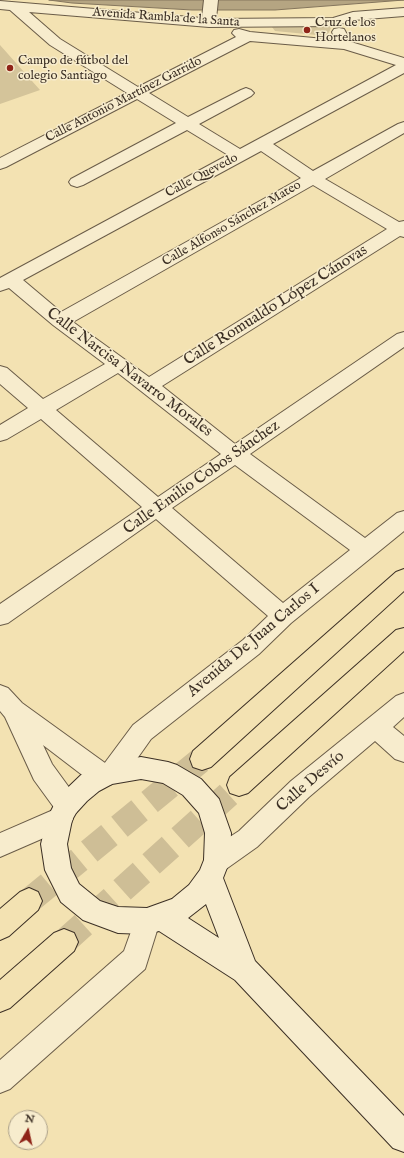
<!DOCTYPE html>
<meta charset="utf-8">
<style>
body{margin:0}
#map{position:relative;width:404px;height:1158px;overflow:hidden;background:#f3e2b2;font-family:"IM FELL English",serif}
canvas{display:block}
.north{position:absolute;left:8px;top:1110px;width:40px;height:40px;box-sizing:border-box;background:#f7eccd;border:1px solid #aca18a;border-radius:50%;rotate:9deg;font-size:11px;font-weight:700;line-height:16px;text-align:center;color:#3c3025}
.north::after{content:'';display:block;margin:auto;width:14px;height:18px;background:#8f2418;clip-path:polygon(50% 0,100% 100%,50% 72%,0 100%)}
</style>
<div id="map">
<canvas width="404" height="1158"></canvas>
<div class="north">N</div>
</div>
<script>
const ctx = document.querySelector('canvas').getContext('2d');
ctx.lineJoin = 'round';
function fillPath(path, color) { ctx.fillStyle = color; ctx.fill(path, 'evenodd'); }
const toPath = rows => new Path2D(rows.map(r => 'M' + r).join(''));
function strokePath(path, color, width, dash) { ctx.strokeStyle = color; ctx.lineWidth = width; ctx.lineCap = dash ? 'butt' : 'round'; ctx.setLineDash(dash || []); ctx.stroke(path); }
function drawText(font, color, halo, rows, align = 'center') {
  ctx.font = font + ' "IM FELL English",serif'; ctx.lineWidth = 3; ctx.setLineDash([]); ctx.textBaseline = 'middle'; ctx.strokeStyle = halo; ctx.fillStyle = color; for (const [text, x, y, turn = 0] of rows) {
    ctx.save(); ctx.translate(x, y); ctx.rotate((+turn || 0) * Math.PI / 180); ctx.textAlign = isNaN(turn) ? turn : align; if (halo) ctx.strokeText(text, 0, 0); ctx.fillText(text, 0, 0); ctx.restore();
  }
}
fillPath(toPath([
 [328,26,331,28,327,36,275,31,272,27],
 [0,45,40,90,0,104]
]), '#d4c49a');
const water = toPath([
 [49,0,404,0,275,10,192,10,72,3,49,0]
]);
fillPath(water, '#b5a582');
strokePath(water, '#85765d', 1);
strokePath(toPath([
 [29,901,202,759],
 [64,942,239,785]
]), '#cebe96', 26, [26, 13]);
const minor = toPath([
 [204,0,218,0,216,19,333,18,353,12,404,8,404,16,354,20,334,26,209,27,29,12,60,39,138,87,236,37,232,33,234,30,239,29,250,32,335,40,332,32,334,29,339,28,344,29,351,42,404,58,404,73,273,144,313,171,398,124,404,122,404,133,325,179,399,222,404,221,404,237,400,236,162,386,235,444,397,334,404,332,404,347,250,454,365,538,397,513,404,511,404,531,291,623,259,654,151,739,122,780,113,783,104,780,101,772,104,764,133,725,243,640,268,616,156,519,8,623,0,625,0,604,142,507,41,419,7,439,0,441,0,425,28,408,0,384,0,366,7,368,43,399,105,364,53,325,9,288,0,291,0,278,228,155,187,130,83,185,77,187,71,185,69,182,71,179,176,123,137,99,6,167,0,169,0,158,127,93,50,45,10,10,0,9,0,1,202,18,204,0],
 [250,41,344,49,396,65,240,149,199,124,251,96,254,93,251,90,246,88,241,90,188,117,149,93,250,41],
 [261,151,301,178,61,312,23,280,261,151],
 [313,185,387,229,149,377,73,322,313,185],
 [118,373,141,391,221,454,158,497,56,410,118,373],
 [235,465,350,550,283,603,172,508,235,465],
 [404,693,404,717,393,727,404,736,404,762,395,759,375,741,309,797,257,847,226,869,217,872,208,869,204,860,208,851,239,831,291,781,396,696,404,693],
 [60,807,69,811,73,819,69,827,0,857,0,833,60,807],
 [147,908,156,912,160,921,145,969,10,1089,0,1093,0,1060,124,951,138,912,147,908]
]);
const tertiary = toPath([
 [0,685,8,688,22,703,112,768,115,776,112,784,103,787,94,784,43,745,52,764,76,797,80,805,76,813,67,816,58,813,34,780,5,717,0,711,0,685]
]);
const secondary = toPath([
 [141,757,168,762,177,765,201,779,219,799,231,833,230,860,223,878,255,961,404,1116,404,1152,393,1148,235,980,159,931,147,934,118,933,83,920,61,902,45,870,41,844,47,819,58,797,81,775,94,768,113,761,141,757],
 [141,779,163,783,183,795,199,813,205,833,204,860,200,870,189,885,172,899,147,908,118,907,100,901,79,884,71,868,67,844,72,820,76,813,87,801,99,791,112,784,141,779],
 [206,904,219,938,188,918,206,904]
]);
const primary = toPath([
 [404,569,404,591,211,767,202,770,193,767,190,759,193,751,396,572,404,569],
 [404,628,404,651,248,793,239,796,230,793,227,785,230,777,396,630,404,628],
 [29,888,38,892,42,901,38,910,9,936,0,940,0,909,20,892,29,888],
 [64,929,74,933,78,942,74,951,10,1008,0,1012,0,980,54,933,64,929]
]);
strokePath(minor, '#6a5c48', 2);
strokePath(tertiary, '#6a5c48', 2);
strokePath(secondary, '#3c3025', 2);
strokePath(primary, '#3c3025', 2);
fillPath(minor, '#f7eccd');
fillPath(tertiary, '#f7eccd');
fillPath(secondary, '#f7eccd');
fillPath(primary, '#f3e2b2');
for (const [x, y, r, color] of [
 [307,30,4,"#8f2418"],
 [10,68,4,"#8f2418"]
]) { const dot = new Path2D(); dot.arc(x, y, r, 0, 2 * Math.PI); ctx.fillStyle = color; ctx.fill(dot); strokePath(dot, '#f7eccd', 1.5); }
drawText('13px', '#3c3025', '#f7eccd', [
 ["Avenida Rambla de la Santa",166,18,4],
 ["Calle Antonio Martínez Garrido",124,100,-27],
 ["Calle Quevedo",202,176,-28],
 ["Calle Alfonso Sánchez Mateo",232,224,-30]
]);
drawText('13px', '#3c3025', '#f7eccd', [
 ["Cruz de los",315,23],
 ["Hortelanos",315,38],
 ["Campo de fútbol del",18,61],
 ["colegio Santiago",18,76]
], 'left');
drawText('16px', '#3c3025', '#f7eccd', [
 ["Calle Romualdo López Cánovas",276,306,-32],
 ["Calle Narcisa Navarro Morales",129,373,37],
 ["Calle Emilio Cobos Sánchez",202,478,-35],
 ["Avenida De Juan Carlos I",254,641,-40],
 ["Calle Desvío",311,782,-41]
]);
</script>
